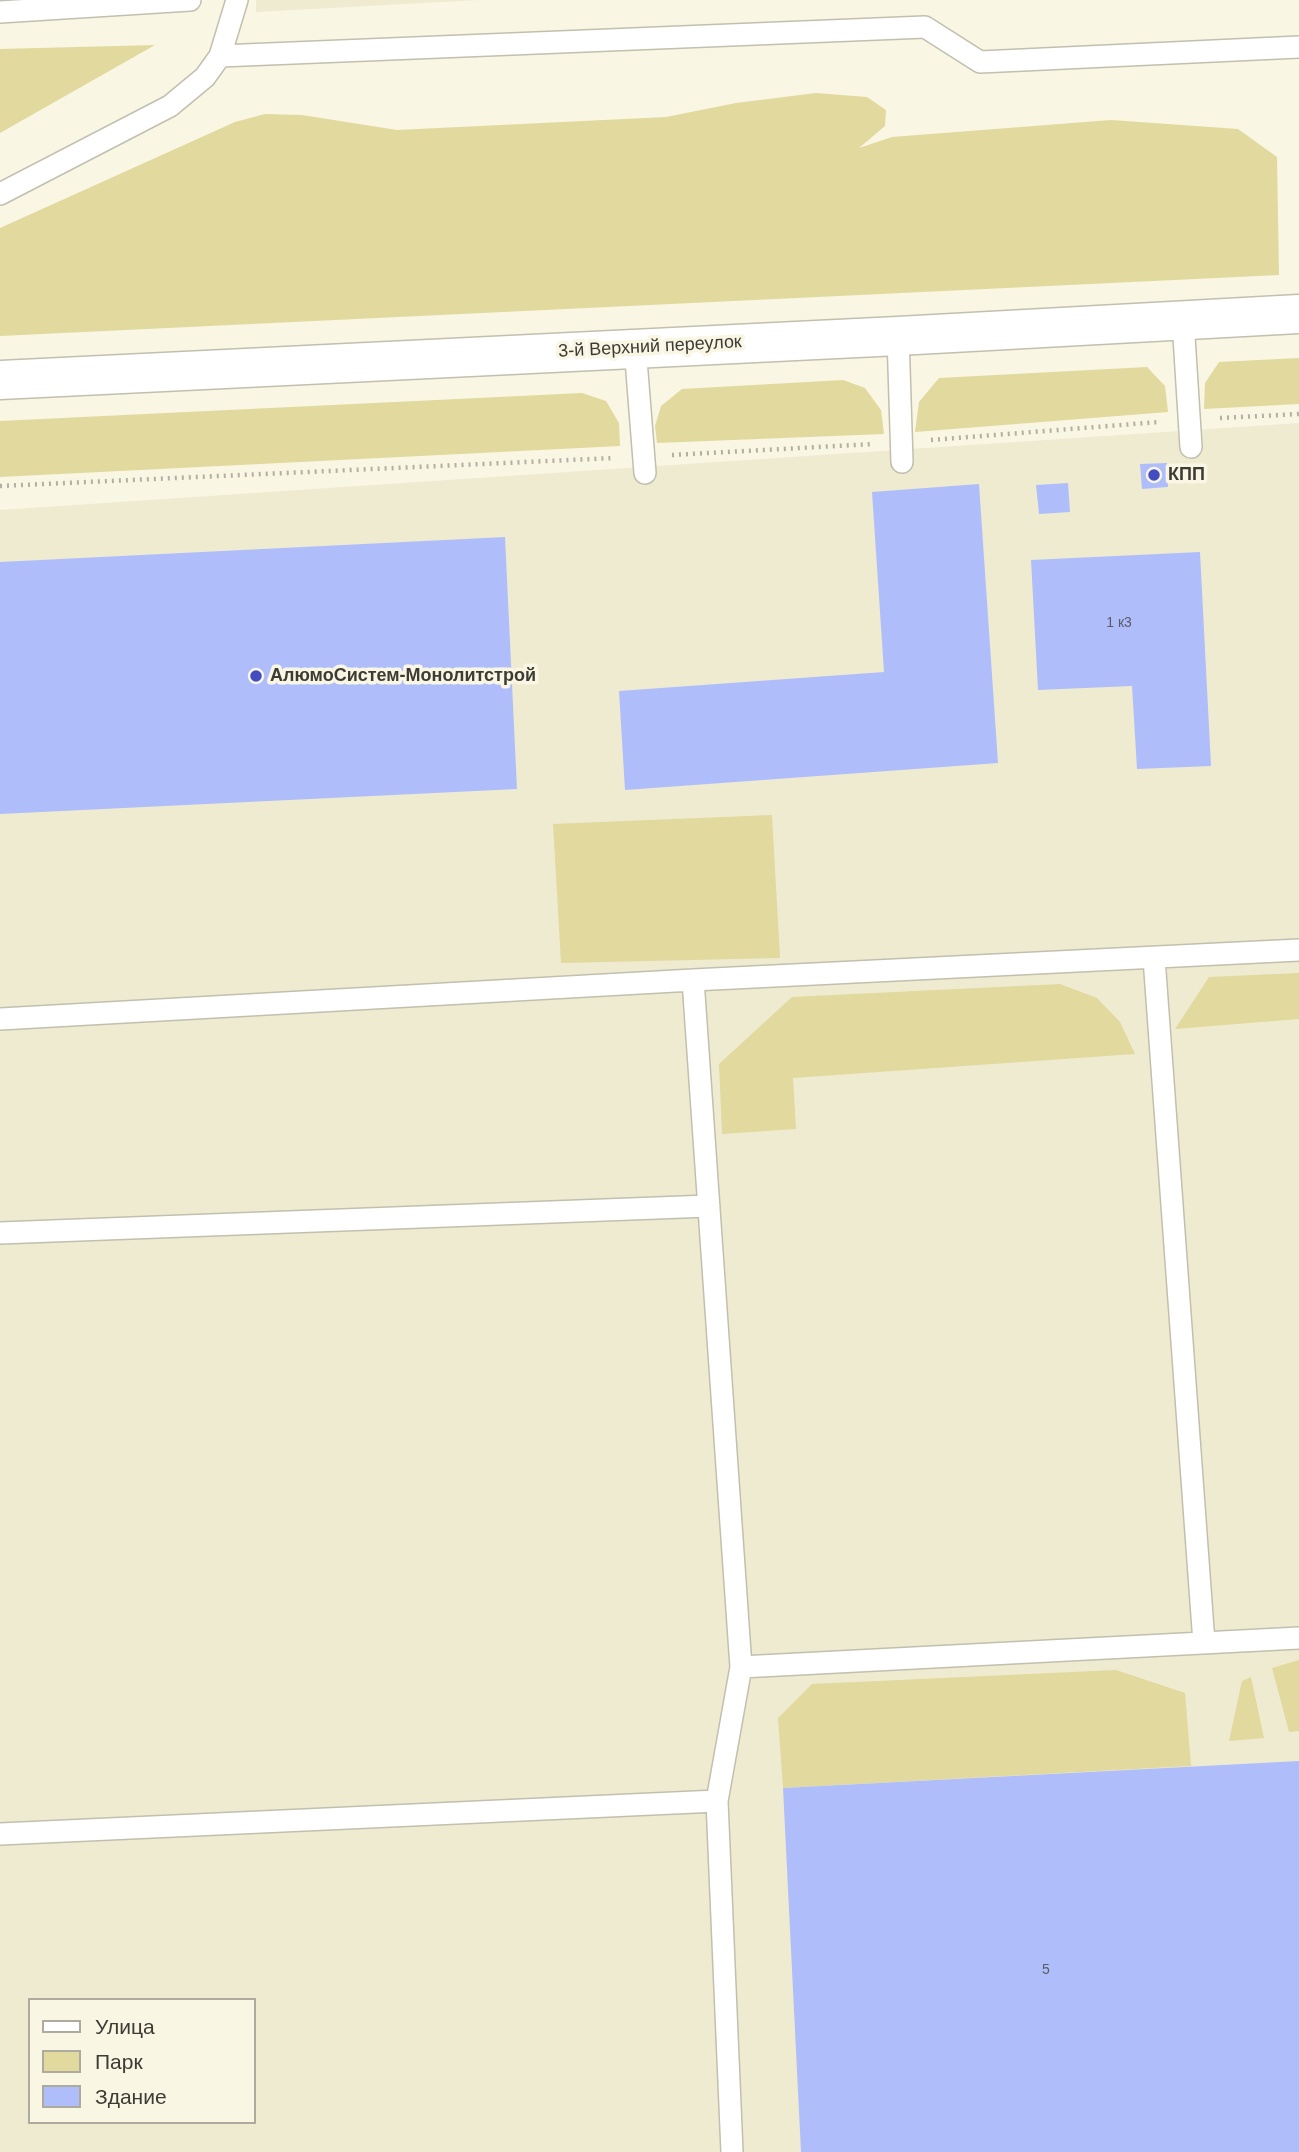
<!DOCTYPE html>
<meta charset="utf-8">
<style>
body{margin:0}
#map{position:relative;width:1299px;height:2152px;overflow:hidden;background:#f9f6e4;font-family:Arial,sans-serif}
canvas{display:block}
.legend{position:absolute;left:28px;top:1998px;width:228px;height:126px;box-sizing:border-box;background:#f9f6e4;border:2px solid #adab9e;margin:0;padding:9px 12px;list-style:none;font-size:21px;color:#3c3b34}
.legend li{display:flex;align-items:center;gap:14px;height:35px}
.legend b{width:35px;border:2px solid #adab9e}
</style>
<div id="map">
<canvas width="1299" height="2152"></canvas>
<ul class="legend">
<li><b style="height:9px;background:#fff"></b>Улица</li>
<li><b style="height:19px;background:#e1d99e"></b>Парк</li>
<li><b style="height:19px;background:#afbefb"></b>Здание</li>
</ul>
</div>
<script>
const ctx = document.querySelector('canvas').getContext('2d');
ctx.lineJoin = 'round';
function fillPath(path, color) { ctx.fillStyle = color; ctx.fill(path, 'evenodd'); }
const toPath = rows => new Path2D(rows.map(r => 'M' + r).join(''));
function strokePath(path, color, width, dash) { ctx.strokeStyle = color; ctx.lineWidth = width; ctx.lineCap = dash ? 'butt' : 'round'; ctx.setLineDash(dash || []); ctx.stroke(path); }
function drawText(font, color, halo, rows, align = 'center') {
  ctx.font = font + ' Arial,sans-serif'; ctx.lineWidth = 7; ctx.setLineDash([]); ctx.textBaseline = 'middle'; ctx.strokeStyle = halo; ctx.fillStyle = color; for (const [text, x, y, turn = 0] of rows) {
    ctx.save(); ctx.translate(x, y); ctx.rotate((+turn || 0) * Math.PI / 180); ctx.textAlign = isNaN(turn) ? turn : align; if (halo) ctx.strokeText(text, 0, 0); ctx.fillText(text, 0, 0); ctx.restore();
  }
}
fillPath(toPath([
 [256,0,479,0,256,12],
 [1299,423,1299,2152,0,2152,0,510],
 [30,2000,254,2000,254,2122,30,2122]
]), '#efebd1');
fillPath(toPath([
 [155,45,0,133,0,49],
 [816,93,867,97,886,110,885,126,859,148,892,137,1111,120,1238,129,1277,157,1279,275,0,336,0,228,235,122,265,114,302,115,397,130,666,117,736,103],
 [1299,358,1299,404,1204,409,1205,383,1219,362],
 [1147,367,1165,386,1168,412,915,432,919,402,939,378],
 [843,380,865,388,881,410,884,434,657,443,655,426,661,406,682,389],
 [582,393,606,401,619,423,620,446,0,477,0,421],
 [772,815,780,958,561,963,553,824],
 [1299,973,1299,1019,1175,1029,1209,977],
 [1060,984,1097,998,1120,1022,1135,1054,793,1078,796,1129,722,1134,719,1064,792,997],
 [1299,1660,1299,1731,1289,1732,1272,1668],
 [1116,1670,1185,1693,1191,1766,783,1788,778,1718,812,1684],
 [1251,1677,1264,1738,1229,1741,1242,1681]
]), '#e1d99e');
fillPath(toPath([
 [1167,463,1168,487,1142,489,1140,464],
 [1068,483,1070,512,1039,514,1036,485],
 [979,484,998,763,625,790,619,691,884,672,872,492],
 [505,537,517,789,0,814,0,562],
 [1200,552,1211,766,1137,769,1132,686,1038,690,1031,560],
 [1299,1761,1299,2152,801,2152,783,1788]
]), '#afbefb');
const service = toPath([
 [0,12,190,0],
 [220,56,925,27,980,62,1299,47],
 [0,194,170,106,205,77,220,56,237,0],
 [1183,321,1191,447],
 [898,336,902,462],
 [635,347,645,473],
 [1154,958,1204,1643],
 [693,980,741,1667,1299,1638],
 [0,1019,693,980,1299,950],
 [0,1233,709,1206],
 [0,1834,717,1801],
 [732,2152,717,1801,741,1667]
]);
const tertiary = toPath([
 [0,380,898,336,1299,314]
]);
strokePath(service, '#c2bfae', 24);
strokePath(tertiary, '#c2bfae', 41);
strokePath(toPath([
 [1220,418,1299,414],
 [931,440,1159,422],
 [672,455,873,444],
 [0,486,614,458]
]), '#b2b0a2', 4.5, [2, 5]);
strokePath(service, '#fff', 21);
strokePath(tertiary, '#fff', 38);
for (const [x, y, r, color] of [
 [1154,475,7,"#434cc1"],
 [256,676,7,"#434cc1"]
]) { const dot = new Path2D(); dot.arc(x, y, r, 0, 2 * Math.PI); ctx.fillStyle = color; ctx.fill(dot); strokePath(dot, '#f9f6e4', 2.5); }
drawText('14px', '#595c66', null, [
 ["1 к3",1119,623],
 ["5",1046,1970]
]);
drawText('18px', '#3c3b34', '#f9f6e4', [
 ["3-й Верхний переулок",650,347,-3]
]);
drawText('bold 18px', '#3c3b34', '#f9f6e4', [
 ["КПП",1168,475],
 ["АлюмоСистем-Монолитстрой",270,676]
], 'left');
</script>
